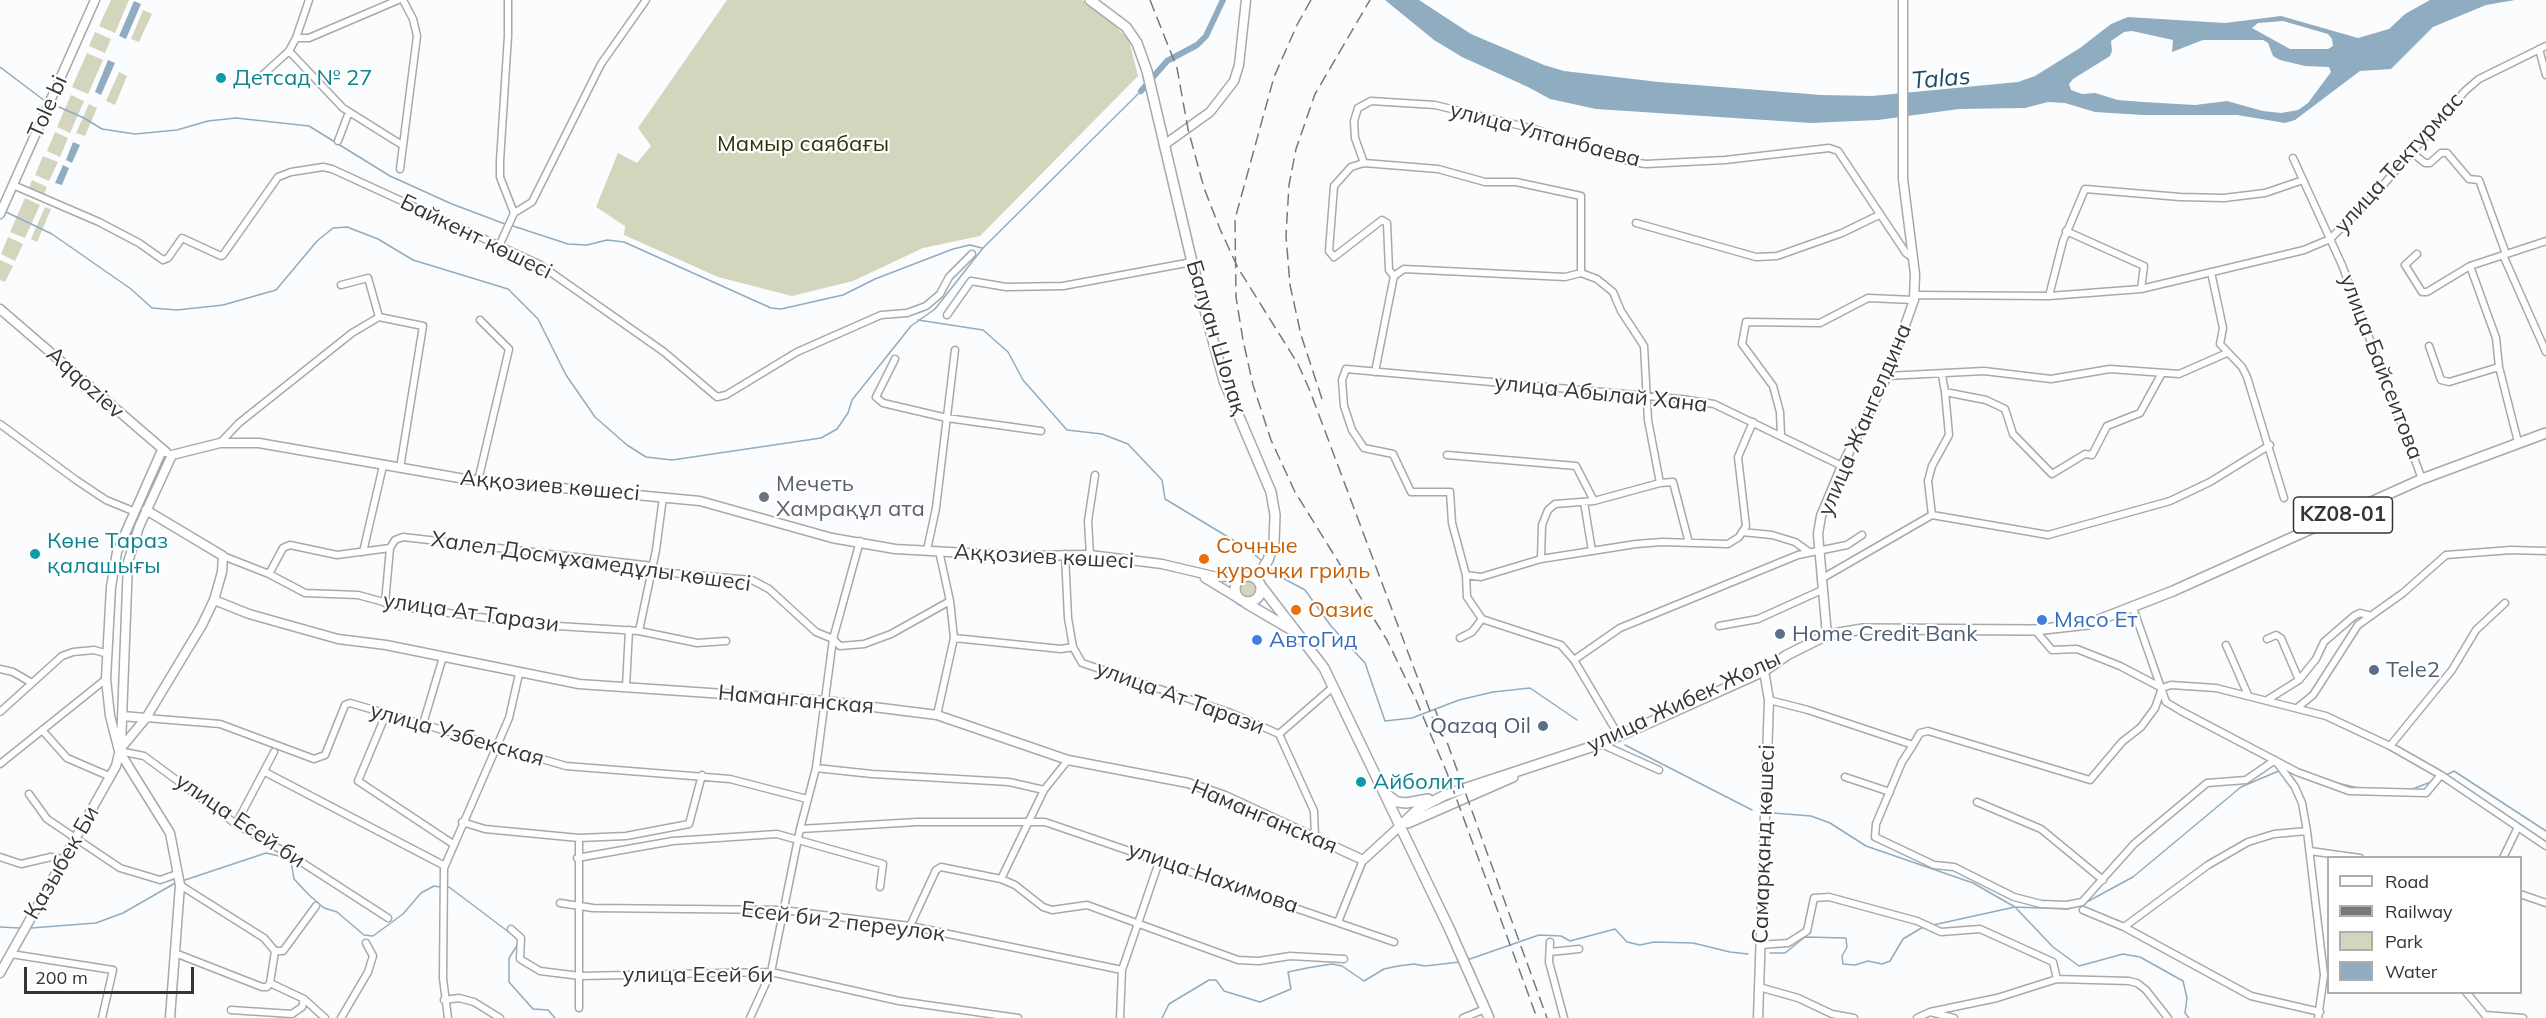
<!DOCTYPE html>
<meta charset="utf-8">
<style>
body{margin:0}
#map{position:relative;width:2546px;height:1018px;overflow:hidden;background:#fbfcfd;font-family:Mulish,sans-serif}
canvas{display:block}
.legend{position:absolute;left:2327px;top:856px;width:195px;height:138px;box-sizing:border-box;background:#fff;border:2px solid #aeaeae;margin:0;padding:8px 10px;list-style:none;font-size:18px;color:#353535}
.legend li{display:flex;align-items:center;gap:12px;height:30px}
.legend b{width:30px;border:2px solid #aeaeae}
.scale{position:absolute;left:24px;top:967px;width:170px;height:27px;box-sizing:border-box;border:3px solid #353535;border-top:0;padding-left:8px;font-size:18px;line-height:21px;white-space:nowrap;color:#353535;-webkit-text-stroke:4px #fff;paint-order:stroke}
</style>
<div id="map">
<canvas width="2546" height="1018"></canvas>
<ul class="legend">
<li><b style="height:8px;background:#fff"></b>Road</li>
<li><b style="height:8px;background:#787979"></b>Railway</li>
<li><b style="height:16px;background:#d3d5bd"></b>Park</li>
<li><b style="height:16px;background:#90acc0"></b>Water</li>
</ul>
<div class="scale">200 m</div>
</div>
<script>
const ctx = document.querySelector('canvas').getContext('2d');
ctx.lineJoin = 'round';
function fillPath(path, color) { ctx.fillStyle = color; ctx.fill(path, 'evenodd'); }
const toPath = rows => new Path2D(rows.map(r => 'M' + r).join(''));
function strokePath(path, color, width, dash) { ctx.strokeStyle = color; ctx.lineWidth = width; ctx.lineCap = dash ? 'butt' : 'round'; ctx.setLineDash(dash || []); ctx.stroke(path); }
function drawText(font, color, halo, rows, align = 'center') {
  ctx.font = font + ' Mulish,sans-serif'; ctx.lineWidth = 4.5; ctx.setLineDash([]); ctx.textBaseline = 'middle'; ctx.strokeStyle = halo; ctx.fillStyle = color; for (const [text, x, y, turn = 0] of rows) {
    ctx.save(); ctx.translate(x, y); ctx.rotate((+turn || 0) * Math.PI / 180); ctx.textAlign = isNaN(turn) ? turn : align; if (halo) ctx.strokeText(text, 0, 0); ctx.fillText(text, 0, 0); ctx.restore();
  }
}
fillPath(toPath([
 [111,0,129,0,115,33,99,26],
 [727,0,1082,0,1099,10,1129,40,1138,76,980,236,923,248,853,281,792,296,718,277,624,235,625,226,596,207,618,153,637,163,651,146,638,128],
 [143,10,152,14,139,42,131,39],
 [95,32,111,39,105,53,89,46],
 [87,53,103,60,88,94,72,87],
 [119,72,127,76,115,105,106,101],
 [71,95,84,101,70,133,57,127],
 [89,104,97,108,85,136,76,133],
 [55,132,68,138,60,157,47,151],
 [43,156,58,162,49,181,35,175],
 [32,180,47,187,43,197,28,191],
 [25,198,40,205,25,238,10,232],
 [45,207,51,209,37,242,31,239],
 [8,237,23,244,15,261,1,254],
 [0,260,13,266,5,282,0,280],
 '1239 589a9 9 0 1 1 18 0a9 9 0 1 1-18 0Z'
]), '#d3d5bd');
fillPath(toPath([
 [1385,0,1419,0,1471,34,1544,65,1564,71,1659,82,1821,95,1872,96,2018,82,2035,76,2080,48,2111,24,2128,17,2225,23,2281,16,2358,38,2389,29,2405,14,2430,0,2515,0,2486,5,2433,27,2391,69,2360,71,2295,120,2285,123,2237,115,2143,115,2095,112,2065,103,2048,102,2025,108,1959,109,1878,120,1811,123,1596,109,1550,99,1528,87,1462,57,1434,40],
 [2283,21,2328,34,2332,39,2333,46,2328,49,2290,49,2252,28,2258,23],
 [2132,31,2173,40,2172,52,2203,40,2263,40,2268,43,2273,56,2280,60,2305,66,2329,67,2331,72,2308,103,2298,110,2281,113,2263,111,2227,101,2195,105,2143,102,2118,100,2095,93,2082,94,2071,90,2069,84,2073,79,2110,56,2112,51,2111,41,2124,32],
 [134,1,141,4,126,39,119,36],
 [108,60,115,63,101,95,95,92],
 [73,142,80,145,72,163,66,160],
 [63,165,69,168,62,185,55,183]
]), '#90acc0');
strokePath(toPath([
 [0,67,45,101],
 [59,107,84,118,102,129,135,134,177,130,208,121,236,118,309,126,390,176,452,204,505,224],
 [6,212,52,234,131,289,152,308,177,310,223,305,276,290,317,241,333,228,347,227,378,239,413,260,508,289,538,319,566,375,595,417,627,445,646,457,672,460,821,438,837,429,848,413,852,400,911,326,935,309,983,248,1141,91],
 [510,225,568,244,587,245,607,240,624,242,771,308,781,309,843,295,875,279,953,249,970,245,982,248],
 [918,320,983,330,1008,352,1023,380,1067,430,1102,434,1128,444,1162,480,1165,499,1248,549,1262,561],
 [1267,566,1279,576,1305,590,1331,626,1365,663,1385,721,1412,718,1459,700,1493,692,1530,688,1577,720],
 [1625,745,1752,810],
 [2446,775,2454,771,2546,831],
 [2333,782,2358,788],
 [2410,790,2431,782],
 [1773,813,1811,816,1830,823,1866,846,1973,883,2015,907,2053,947,2079,966,2123,954,2140,957,2183,981,2187,998,2185,1013,2189,1018],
 [182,881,266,853,279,856,291,861,294,879,309,895,324,908,337,912,364,935,373,936,403,914,421,893,434,886,440,887],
 [445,887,449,887,514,936],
 [2083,904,2133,877,2241,787,2281,770],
 [1933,925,2015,907,2068,909,2076,906],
 [0,927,20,928],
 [31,928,96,923,123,913,177,882],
 [518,944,509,958,509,982,533,1009,548,1010,555,1018],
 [1770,953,1785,953,1805,937,1846,938,1847,947,1842,956,1843,964,1855,965,1868,961,1882,964,1890,961,1903,939,1923,927],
 [1467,960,1539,935,1561,936,1570,941,1615,929,1627,942,1640,945,1654,942,1693,943,1730,952,1748,954],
 [1162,1018,1169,1004,1209,980,1216,980,1224,991,1260,1002,1291,989,1288,972,1307,968,1332,964,1342,966,1364,981,1384,969,1398,966,1414,964,1425,966,1460,962]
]), '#90acc0', 1.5);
strokePath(toPath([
 [1141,91,1167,61,1197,45,1206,36,1223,0]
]), '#90acc0', 6);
const street = toPath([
 [296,38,309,0],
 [2539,49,2546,75],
 [289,51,343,108,402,145],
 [255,82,289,51,296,38,309,38,398,0],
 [338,141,349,112],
 [2410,151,2425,163,2430,163,2441,153,2447,153,2469,179,2479,180,2506,254],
 [2293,158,2342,265,2422,479],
 [1364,163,1355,138,1354,121,1358,108,1371,101,1435,105,1534,129,1631,162,1646,164,1725,160,1829,148,1838,151,1906,253,1913,258],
 [400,169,417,36,413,19,403,0],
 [13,185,99,222,139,243,163,260,168,258,182,238,221,256,223,255,278,177,291,172,323,167,332,169,539,264,664,352,717,397,726,395,797,352,881,315,907,313,926,306,940,294,949,277,972,254],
 [514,213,532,202,601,64,646,0],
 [1636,223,1756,257,1777,256,1842,233,1879,215],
 [2066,231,2144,266,2141,289],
 [500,244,514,213,500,177,500,161,508,36,508,0],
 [2417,254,2405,265,2422,292,2427,292,2470,266,2546,241],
 [2503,255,2546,352],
 [2470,266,2496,338,2499,367,2518,442],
 [2211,272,2223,328,2220,344,2242,367,2247,377,2284,498],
 [1394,276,1404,269,1565,277,1581,273,1597,279,1613,292,1621,311,1644,346,1648,420,1660,483,1673,482,1689,543],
 [341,285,368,278,379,317],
 [1914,295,2049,296,2141,289,2304,250,2330,239,2369,201,2465,91,2479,79,2546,46],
 [2049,296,2063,241,2085,189,2180,197,2224,198,2265,193,2303,180],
 [947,315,971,281,1006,287,1063,286,1192,262],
 [2429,346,2441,380,2449,382,2499,367],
 [895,359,876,397,883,403,947,418,1041,431],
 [1375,372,1394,276,1389,270,1387,223,1382,220,1334,257,1329,251,1334,186,1351,167,1364,163,1438,169,1485,182,1516,182,1581,196,1581,273],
 [1942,375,1945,392,1986,400,2005,409,2013,434,2052,474,2085,454,2092,455,2107,426,2140,413,2162,373],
 [1887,376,1984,371,2051,379,2110,369,2179,374,2227,353],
 [0,424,76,480,106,500,133,511],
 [1781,436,1780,412,1773,386,1742,344,1746,322,1820,323,1868,298,1914,300],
 [220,443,239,423,352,333,379,317,423,326,400,468],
 [1447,455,1576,466,1594,501],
 [478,481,509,349,480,320],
 [1584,502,1592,551],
 [1932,515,1928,481,1932,466,1949,435,1945,392],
 [1742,532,1772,535,1795,542,1809,552],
 [927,550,936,508,955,350],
 [363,552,383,466],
 [1065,554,1068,618,1073,647,1082,663,1231,713,1279,734,1314,811,1315,837],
 [1090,555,1088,521,1095,475],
 [223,556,269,574,305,593,358,595,402,607,541,625,639,631,697,643,726,641],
 [1541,559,1542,525,1548,510,1555,504,1594,501,1660,483],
 [269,574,283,548,290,545,337,555,390,548],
 [1466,575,1481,577,1541,559,1636,544,1662,542,1728,544,1739,537,1746,526,1738,457,1753,422],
 [1821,579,1932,515,2048,535,2170,501,2210,482,2270,445],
 [385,603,390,548,395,540,403,537,653,566,659,572,752,580,769,589,816,632,833,639,840,646,864,644,891,634,950,601],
 [2133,608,2166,702,2181,711,2297,772,2349,791,2426,793,2441,775],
 [1719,626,1758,619,1822,590],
 [2035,630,2052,650,2077,649,2120,666,2162,688],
 [639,631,656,550,663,497],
 [954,638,1061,649,1073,647],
 [1460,638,1472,632,1482,619],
 [2267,639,2276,635,2281,638,2299,680],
 [2226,645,2248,695],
 [1574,660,1620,628,1798,555,1847,545,1862,535],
 [0,669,13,672,32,683],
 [626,687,629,630],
 [1769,700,1808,710,1913,745,1920,733,1928,731,2090,780,2122,742,2141,727,2155,708,2162,688,2171,685,2216,688,2326,716,2390,746,2441,775,2546,846],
 [2267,700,2299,680,2316,659,2324,642,2354,616,2360,613,2368,615],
 [2297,708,2313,695,2358,625,2403,593,2446,555,2511,550,2546,551],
 [0,712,62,656,73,652,94,650,108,654],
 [386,714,358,781,453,844],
 [937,715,954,638,950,601,939,551],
 [146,718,220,724,314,759,325,755,345,705,350,703,566,766,730,779,807,799],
 [423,724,443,657],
 [42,730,67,758,111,777],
 [1279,734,1333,687],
 [1619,736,1574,660,1561,645,1482,619,1467,597,1466,575,1452,523,1450,492,1411,492,1393,454,1364,448,1352,430,1344,406,1342,380,1346,369,1681,399,1714,404,1842,466],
 [1601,744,1659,770],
 [1913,745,1902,762,1876,824,1875,837,1934,865,1954,867,2014,897,2041,904,2067,905,2082,902,2134,844,2207,783,2246,780,2275,760,2295,787,2302,803,2307,831,2324,975,2318,1018],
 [2390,746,2452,670,2476,630,2505,603],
 [119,751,144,756,236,824,292,856,388,918],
 [0,764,106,679],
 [816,768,872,774,1009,782,1044,790],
 [265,772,445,866],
 [1845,777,1890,792],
 [29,794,47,819,120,868,160,880,177,874],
 [1977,802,2041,829,2103,880],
 [462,822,485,829,579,838,579,1008],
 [236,824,274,752],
 [800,829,917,822,1045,822,1394,942],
 [579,838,626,836,689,824,702,775],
 [2310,851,2360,858],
 [0,857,21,864,51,857,63,859],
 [577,858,673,841,777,834,883,864,880,887],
 [2503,858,2517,829],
 [1001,879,1044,790,1068,760],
 [180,885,264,938,275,951,283,951,316,906],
 [2520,894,2546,903],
 [560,903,593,908,783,910,910,926,1122,970],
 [2083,910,2124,927,2251,996,2320,1012],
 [1338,922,1363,860],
 [910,926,936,870,941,867,1001,879,1015,885,1043,907,1052,910,1087,905,1238,960,1259,961,1290,956,1344,959],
 [2124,927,2208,865,2248,842,2274,834,2307,831],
 [511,929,521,938,520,959,540,971,580,976,771,972,899,1001,1018,1018],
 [1550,942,1549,962,1564,1018],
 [1760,945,1788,943,1807,931,1814,898,1829,897,1917,921,1941,932,1980,929,2053,962,2057,979],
 [275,951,270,983,304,999,325,1018],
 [1550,952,1579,949],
 [175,953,262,987,267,987,270,983],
 [11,954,113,970,102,1018],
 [1759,987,1798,998,1832,1014,1854,1018],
 [2466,992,2485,1015,2523,1018],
 [444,1000,459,998,474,1002,500,1018],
 [231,1010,292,1014,302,1007,304,999],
 [1930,1012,1997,998,2057,979,2129,981,2137,983,2146,990,2168,1018],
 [341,1018,368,972,373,956,366,943],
 [448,1018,443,978,444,868,509,718,519,674],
 [750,1018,771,972,800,829,816,768,833,639,860,541],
 [1120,1018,1122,970,1160,859],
 [1463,1018,1485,1009],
 [1917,1018,1930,1012,1954,1018]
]);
const secondary = toPath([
 [1164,145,1210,112,1234,81,1239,65,1246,0],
 [0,214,95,0],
 [0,309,166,452],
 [162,450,117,552,111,587,106,679,110,716,119,751,170,833,180,885,170,1018],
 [172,455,220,443,259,443,465,479,700,501,832,538,895,549,1022,556,1090,555,1162,564,1217,577,1246,576],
 [1205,578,1238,598],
 [214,600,249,614,338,639,386,645,579,684,826,701,937,715,1068,760,1188,783,1225,796,1363,860,1399,827],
 [1827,635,1818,534,1821,516,1842,466,1887,376,1914,300,1915,274,1903,179,1903,0],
 [122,716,146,718],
 [121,748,146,718,202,625,214,600,222,572,223,556,146,510],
 [0,973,116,766,121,745,128,562,139,527,172,455],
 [1758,1018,1769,700,1764,671]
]);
const primary = toPath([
 [1090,0,1126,27,1137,43,1147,71,1192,262,1224,381,1271,492,1275,515,1274,542,1268,560,1256,579],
 '1235 589a13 13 0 1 1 26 0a13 13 0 1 1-26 0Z',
 [1261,586,1324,668,1449,928,1489,1018],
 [1246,603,1292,630],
 [1385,793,1397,802,1406,803,1428,799],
 [1408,823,1513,777],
 [1399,827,1418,809,1445,795,1600,744,1644,725,1764,671,1787,655,1827,635,1863,629,2035,630,2088,624,2173,591,2422,479,2546,433]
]);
strokePath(street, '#a8a9aa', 9);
strokePath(secondary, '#a8a9aa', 11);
strokePath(primary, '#a8a9aa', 12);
strokePath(street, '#fff', 6);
strokePath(secondary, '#fff', 8);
strokePath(primary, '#fff', 9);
strokePath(toPath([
 [1150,0,1177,68,1188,129,1204,188,1220,229,1238,268,1298,364,1310,391,1433,719],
 [1311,0,1297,25,1274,77,1235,219,1236,297,1243,340,1253,385,1271,440,1295,492,1387,640,1416,700,1447,773,1537,1018],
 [1322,399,1301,335,1290,285,1286,236,1289,185,1296,149,1315,94,1370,0],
 [1435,709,1547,1018]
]), '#787979', 1.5, [12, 6]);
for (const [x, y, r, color] of [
 [221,78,6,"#0f9aa8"],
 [764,497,6,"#6b7280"],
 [35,554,6,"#0f9aa8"],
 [1204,559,6,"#e8710a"],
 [1296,610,6,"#e8710a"],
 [2042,620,6,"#3f7fe0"],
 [1780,634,6,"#5c6f8a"],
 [1257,640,6,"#3f7fe0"],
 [2374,670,6,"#5c6f8a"],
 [1543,726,6,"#5c6f8a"],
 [1361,782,6,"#0f9aa8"]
]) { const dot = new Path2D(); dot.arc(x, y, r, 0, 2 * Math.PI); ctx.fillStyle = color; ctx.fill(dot); strokePath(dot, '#fff', 2); }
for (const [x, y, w] of [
 [2343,515,99]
]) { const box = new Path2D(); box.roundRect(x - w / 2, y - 18, w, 36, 4.5); ctx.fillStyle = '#fff'; ctx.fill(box); strokePath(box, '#353535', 1.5); }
drawText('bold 21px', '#353535', null, [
 ["KZ08-01",2343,515]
]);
drawText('22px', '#0d838f', '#fff', [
 ["Детсад № 27",233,78],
 ["Көне Тараз",47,541],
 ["қалашығы",47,566],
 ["Айболит",1373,782]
], 'left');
drawText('22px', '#353535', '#fff', [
 ["Tole bi",48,107,-66],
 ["улица Ултанбаева",1545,135,15],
 ["улица Тектурмас",2399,163,-48],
 ["Байкент көшесі",476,237,26],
 ["Балуан Шолақ",1216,338,73],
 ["улица Байсеитова",2381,367,69],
 ["Aqqoziev",85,383,42],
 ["улица Абылай Хана",1601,394,6],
 ["улица Жангелдина",1865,420,-67],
 ["Аққозиев көшесі",550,486,5],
 ["Аққозиев көшесі",1044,557,3],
 ["Халел Досмұхамедұлы көшесі",591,562,8],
 ["улица Ат Тарази",471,613,8],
 ["улица Ат Тарази",1180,698,20],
 ["Наманганская",796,700,5],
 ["улица Жибек Жолы",1684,702,-25],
 ["улица Узбекская",457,735,16],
 ["Наманганская",1264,817,23],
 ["улица Есей би",240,821,34],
 ["Самарқанд көшесі",1764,844,-88],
 ["Қазыбек Би",62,863,-60],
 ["улица Нахимова",1213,878,19],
 ["Есей би 2 переулок",843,922,7],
 ["улица Есей би",698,975]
]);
drawText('22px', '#2f3109', '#fff', [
 ["Мамыр саябағы",803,144]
]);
drawText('22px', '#5b616d', '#fff', [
 ["Мечеть",776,484],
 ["Хамрақұл ата",776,509]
], 'left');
drawText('22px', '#c56008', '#fff', [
 ["Сочные",1216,546],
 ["курочки гриль",1216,571],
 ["Оазис",1308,610]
], 'left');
drawText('22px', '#366cbe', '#fff', [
 ["Мясо Ет",2054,620],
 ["АвтоГид",1269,640]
], 'left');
drawText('22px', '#4e5e75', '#fff', [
 ["Home Credit Bank",1792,634],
 ["Tele2",2386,670],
 ["Qazaq Oil",1531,726,"right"]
], 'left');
drawText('italic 24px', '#194a67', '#fff', [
 ["Talas",1941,79,-5]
]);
</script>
